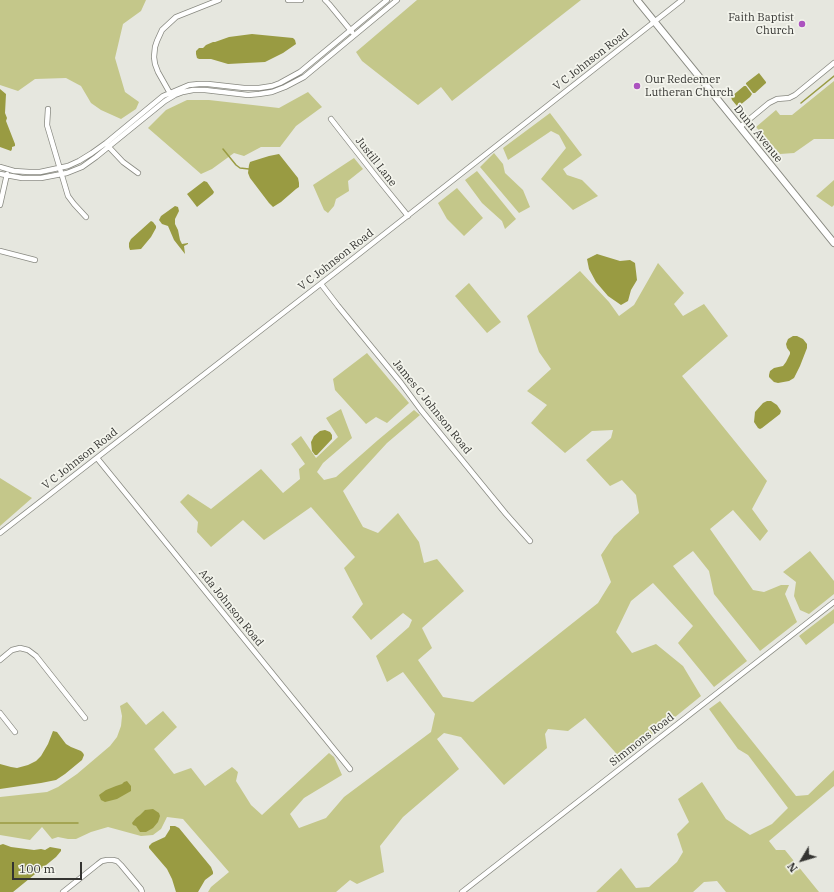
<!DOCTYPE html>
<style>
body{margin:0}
#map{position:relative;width:834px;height:892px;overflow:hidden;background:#e6e7df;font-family:"IBM Plex Serif",serif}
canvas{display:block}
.north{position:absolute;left:782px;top:840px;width:40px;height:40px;-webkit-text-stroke:3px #f3f4ec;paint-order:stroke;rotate:232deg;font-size:11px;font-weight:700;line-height:16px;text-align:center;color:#343431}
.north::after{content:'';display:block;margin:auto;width:14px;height:18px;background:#343431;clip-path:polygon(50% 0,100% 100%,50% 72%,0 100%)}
.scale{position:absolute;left:12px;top:862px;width:70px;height:18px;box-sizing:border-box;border:2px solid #343431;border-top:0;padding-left:5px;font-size:12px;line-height:14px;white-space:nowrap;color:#343431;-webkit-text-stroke:3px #f3f4ec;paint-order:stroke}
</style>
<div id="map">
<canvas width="834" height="892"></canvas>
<div class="north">N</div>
<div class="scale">100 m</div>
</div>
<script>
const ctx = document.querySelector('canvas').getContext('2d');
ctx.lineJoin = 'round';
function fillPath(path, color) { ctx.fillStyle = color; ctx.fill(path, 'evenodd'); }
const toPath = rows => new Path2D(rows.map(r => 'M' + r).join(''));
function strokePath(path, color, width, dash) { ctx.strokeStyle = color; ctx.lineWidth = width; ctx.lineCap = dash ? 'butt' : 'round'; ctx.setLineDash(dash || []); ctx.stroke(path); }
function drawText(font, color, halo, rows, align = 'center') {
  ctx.font = font + ' "IBM Plex Serif",serif'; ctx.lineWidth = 3.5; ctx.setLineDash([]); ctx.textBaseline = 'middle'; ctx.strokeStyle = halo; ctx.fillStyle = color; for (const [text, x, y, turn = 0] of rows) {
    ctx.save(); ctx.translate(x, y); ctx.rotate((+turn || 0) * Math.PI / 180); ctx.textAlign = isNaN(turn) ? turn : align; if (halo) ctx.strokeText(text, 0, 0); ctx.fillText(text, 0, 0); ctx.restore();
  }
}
fillPath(toPath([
 [0,0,146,0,141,11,123,24,115,58,125,92,139,102,136,109,121,119,101,110,91,103,81,86,66,78,35,79,18,91,0,85],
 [417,0,581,0,452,101,441,87,418,105,362,61,356,52],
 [834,81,834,139,814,139,794,153,780,154,756,127,776,110,780,115,792,115],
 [308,92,322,107,296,126,280,147,261,147,244,156,234,153,212,169,201,174,148,128,166,110,187,100,209,100,279,108],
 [550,113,582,155,563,169,567,175,582,180,598,196,573,210,541,179,566,148,559,135,551,131,508,160,503,148],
 [494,153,503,164,505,173,523,190,530,207,519,213,480,167],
 [354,158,363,169,348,181,349,191,336,199,334,206,328,213,324,210,313,185],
 [477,171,516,219,505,229,502,221,482,203,465,180],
 [834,180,834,205,832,207,816,196],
 [457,188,483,218,464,236,447,219,438,203],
 [658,263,684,293,674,304,683,316,704,304,728,336,682,376,767,481,752,509,768,531,760,541,733,510,710,529,753,590,764,592,781,585,789,585,785,594,797,622,760,651,714,594,709,571,693,551,673,566,747,661,714,687,678,643,693,626,653,583,631,601,616,632,632,653,656,644,683,666,701,696,622,760,585,718,568,731,548,729,545,734,547,748,504,785,461,737,444,733,437,739,459,769,403,817,380,846,384,872,357,884,350,880,336,892,208,892,211,887,229,872,183,819,167,817,161,829,153,835,141,836,108,827,91,832,76,839,68,839,58,837,52,839,42,827,30,840,0,835,0,797,47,792,58,787,77,774,110,746,117,737,121,726,122,716,120,706,127,702,146,725,163,711,177,727,154,749,174,774,191,768,205,786,232,767,238,772,236,781,251,805,262,815,329,753,334,757,342,775,304,798,290,814,299,828,326,818,344,797,431,732,435,714,403,672,387,682,376,656,409,627,412,620,403,613,371,640,352,617,363,604,344,568,355,557,311,507,264,540,243,520,211,547,197,532,198,522,180,502,188,494,211,509,261,469,283,493,300,479,299,469,305,464,291,444,301,436,316,458,338,437,326,418,341,409,352,438,323,463,317,472,324,480,336,477,378,440,414,410,420,415,387,443,343,491,363,527,378,533,398,513,419,542,424,563,437,559,464,591,422,628,432,648,418,660,443,697,473,702,598,603,611,582,601,555,614,536,639,513,636,495,622,480,610,486,586,460,611,438,613,430,592,431,565,453,531,423,547,405,527,391,551,369,539,352,527,316,580,271,609,302,619,316,634,305],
 [469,283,501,322,487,333,455,296],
 [367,353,409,403,387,423,376,417,366,424,335,390,333,379],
 [0,478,32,498,0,526],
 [810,551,834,581,834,594,809,614,800,610,794,596,796,582,783,572],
 [834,609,834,623,806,645,799,636],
 [720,701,796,796,808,795,834,770,834,786,769,841,776,850,785,850,819,892,726,892,717,881,704,882,693,892,596,892,621,868,636,888,649,887,677,862,683,852,677,834,689,822,678,799,702,782,726,819,750,835,772,824,788,808,748,755,738,749,709,709]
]), '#c4c78a');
fillPath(toPath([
 [252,34,293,38,295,40,296,44,283,53,265,62,228,64,211,59,199,59,197,58,196,54,196,51,199,48,203,48,206,45,213,42,215,42,229,37],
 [759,73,766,82,766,83,755,93,753,93,746,84,746,83],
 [744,86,746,86,752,94,750,97,739,106,737,106,732,100,731,97,732,96],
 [0,89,6,94,5,113,7,118,6,121,15,144,15,146,12,147,12,149,11,151,0,147],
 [279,154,298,178,299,183,299,187,296,189,281,202,273,207,269,203,250,178,248,173,249,165,250,162,253,161,269,156],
 [204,181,207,182,214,192,213,194,197,207,187,194],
 [175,206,178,207,179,211,175,219,175,224,178,230,180,240,182,244,188,243,188,244,184,246,185,254,174,240,168,226,162,224,159,220,161,216],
 [151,221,153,222,156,226,156,228,151,237,141,249,130,250,129,247,129,243,131,239],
 [597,254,620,261,630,260,635,263,637,280,631,290,628,301,621,305,608,296,596,282,589,269,587,259],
 [793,336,797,336,803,339,807,344,807,348,800,366,794,378,789,381,778,383,774,382,769,377,769,375,770,371,774,368,783,366,786,362,790,354,790,352,787,348,786,344,788,339],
 [767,401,771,401,777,405,781,411,780,414,762,428,760,429,758,428,754,422,755,412,763,403],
 [325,430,330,432,332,435,332,439,317,455,315,455,312,451,311,442,314,436,320,431],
 [53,731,57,732,66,744,71,747,81,751,83,753,84,755,82,760,65,774,56,780,41,783,0,789,0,764,11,767,17,768,28,765,36,761,41,756,48,744],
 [127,781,131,786,131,791,117,799,105,802,101,800,99,795,106,790,116,786,122,784,124,782],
 [153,809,159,813,160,816,158,822,153,828,146,832,140,832,136,826,133,825,132,823,136,818,140,815,145,810],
 [170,826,175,826,179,828,211,867,213,872,213,874,205,880,198,892,176,892,172,879,167,869,149,848,149,846,152,843,165,837,170,829],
 [3,844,11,847,34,850,41,849,45,850,50,847,61,849,61,851,56,857,13,892,0,892,0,845]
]), '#999b42');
strokePath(toPath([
 [801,103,834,76],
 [223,149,236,165,240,168,249,169],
 [0,823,78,823]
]), '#999b42', 1.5);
const street = toPath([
 [288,0,301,0],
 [325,0,329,4,352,32],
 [171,95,158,72,155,64,154,57,155,47,157,41,162,30,176,17,219,0],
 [48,109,47,125,68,196,74,204,86,217],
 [331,119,378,179,408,216],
 [740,127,769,103,777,99,789,98,795,95,834,63],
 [107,145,123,162,138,173],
 [0,167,14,171,29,172,40,172,68,166,79,161,92,153,106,143,163,96,189,85,199,84,208,84,244,88,259,88,272,86,280,83,300,72,387,0],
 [0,174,22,178,41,178,67,173,82,167,96,157,165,101,175,95,183,92,193,90,205,90,248,95,259,94,272,92,285,87,304,77,397,0],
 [0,205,7,174],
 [0,251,35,260],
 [321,284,338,306,401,383,421,410,506,514,530,541],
 [97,458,350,769],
 [0,533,350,261,682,0],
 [0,660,12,650,20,648,28,650,36,656,85,718],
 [0,713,15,732],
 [63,892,98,864,102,861,107,860,113,860,117,861,121,865,141,889,142,892],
 [462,892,834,602]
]);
const secondary = toPath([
 [637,0,834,243]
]);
strokePath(street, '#888981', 6);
strokePath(secondary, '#888981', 8);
strokePath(street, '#fff', 4.5);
strokePath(secondary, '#fff', 6);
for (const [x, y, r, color] of [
 [802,24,4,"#ac53bf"],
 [637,86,4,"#ac53bf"]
]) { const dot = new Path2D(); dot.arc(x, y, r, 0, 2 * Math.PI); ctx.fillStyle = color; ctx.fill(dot); strokePath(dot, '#f3f4ec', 1.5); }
drawText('11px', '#343431', '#f3f4ec', [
 ["Faith Baptist",794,18],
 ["Church",794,31],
 ["Our Redeemer",645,80,"left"],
 ["Lutheran Church",645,93,"left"]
], 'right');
drawText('11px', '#343431', '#f3f4ec', [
 ["V C Johnson Road",591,60,-38],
 ["Dunn Avenue",758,134,51],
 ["Justill Lane",376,162,52],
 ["V C Johnson Road",336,260,-38],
 ["James C Johnson Road",432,407,51],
 ["V C Johnson Road",80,459,-38],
 ["Ada Johnson Road",231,608,51],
 ["Simmons Road",642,740,-38]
]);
</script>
